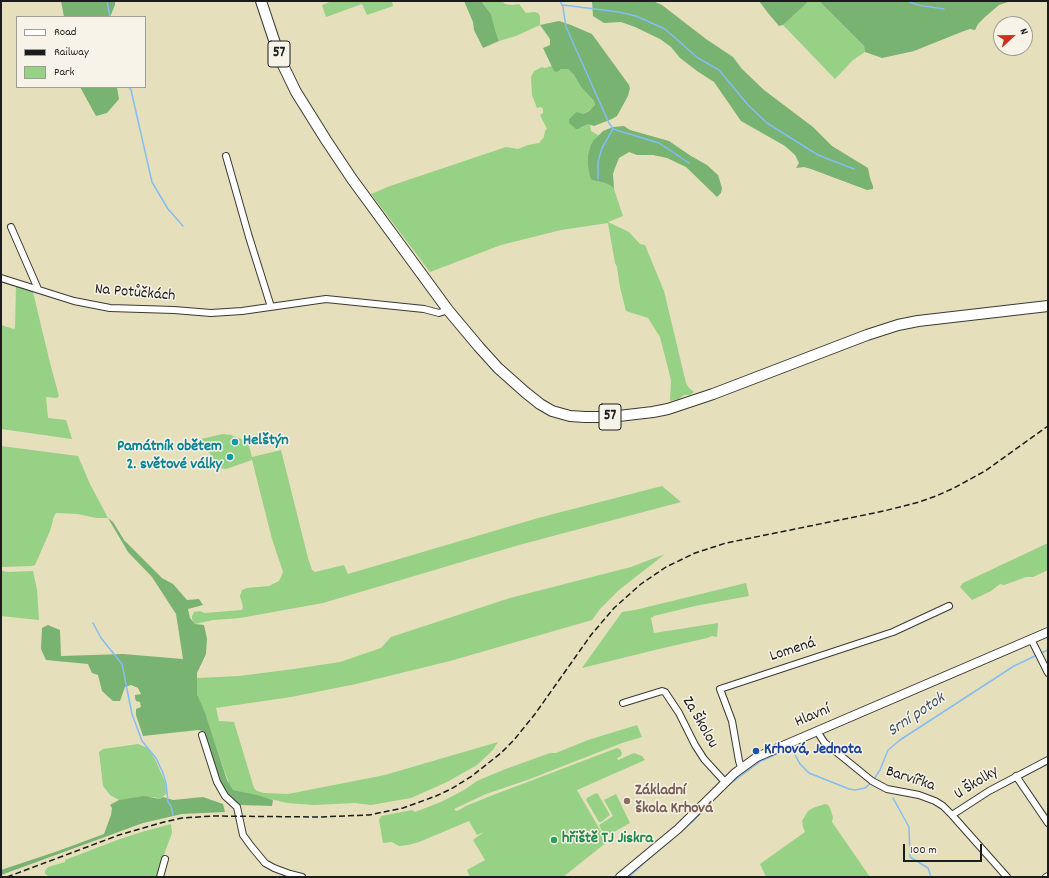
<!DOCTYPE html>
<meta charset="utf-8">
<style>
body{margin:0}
#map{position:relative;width:1049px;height:878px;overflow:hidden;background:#e6dfbb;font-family:Dekko,sans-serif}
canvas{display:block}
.frame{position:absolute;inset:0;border:2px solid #1c1c1c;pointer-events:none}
.legend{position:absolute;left:16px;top:16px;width:130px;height:72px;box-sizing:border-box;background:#f7f3e8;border:1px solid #9f9d96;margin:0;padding:5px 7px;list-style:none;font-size:12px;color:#1c1c1c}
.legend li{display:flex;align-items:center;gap:8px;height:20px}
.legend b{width:20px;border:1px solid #9f9d96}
.north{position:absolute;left:993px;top:16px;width:40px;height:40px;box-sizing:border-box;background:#f7f3e8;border:1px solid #9f9d96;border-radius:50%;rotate:68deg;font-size:11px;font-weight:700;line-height:16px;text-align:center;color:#1c1c1c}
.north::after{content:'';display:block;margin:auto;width:14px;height:18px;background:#c8321e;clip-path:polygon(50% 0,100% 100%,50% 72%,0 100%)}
.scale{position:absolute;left:903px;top:844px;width:79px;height:18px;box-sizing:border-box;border:2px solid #1c1c1c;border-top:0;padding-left:5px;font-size:12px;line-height:14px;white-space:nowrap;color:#1c1c1c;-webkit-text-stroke:3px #f7f3e8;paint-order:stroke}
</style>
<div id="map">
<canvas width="1049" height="878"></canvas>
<div class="frame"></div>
<ul class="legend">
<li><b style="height:5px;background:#fff"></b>Road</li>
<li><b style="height:5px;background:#1c1c1c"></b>Railway</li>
<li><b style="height:11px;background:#96d185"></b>Park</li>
</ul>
<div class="north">N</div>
<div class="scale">100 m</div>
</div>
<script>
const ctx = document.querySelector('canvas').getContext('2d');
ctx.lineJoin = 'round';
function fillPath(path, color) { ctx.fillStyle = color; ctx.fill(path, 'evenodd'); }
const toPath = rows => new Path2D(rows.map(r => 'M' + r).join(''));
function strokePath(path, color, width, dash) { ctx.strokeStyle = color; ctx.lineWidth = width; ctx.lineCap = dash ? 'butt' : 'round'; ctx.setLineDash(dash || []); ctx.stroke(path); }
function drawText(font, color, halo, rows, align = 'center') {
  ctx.font = font + ' Dekko,sans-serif'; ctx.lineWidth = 3; ctx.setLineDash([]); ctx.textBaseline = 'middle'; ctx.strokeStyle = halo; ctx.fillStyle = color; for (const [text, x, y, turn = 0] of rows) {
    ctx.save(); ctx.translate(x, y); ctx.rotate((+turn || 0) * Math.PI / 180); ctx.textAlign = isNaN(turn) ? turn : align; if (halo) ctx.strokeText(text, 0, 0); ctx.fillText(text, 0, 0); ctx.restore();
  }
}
fillPath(toPath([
 [332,1,392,1,393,6,367,15,362,4,326,17,322,5],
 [481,1,502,1,505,4,512,5,519,4,526,13,534,12,538,13,540,16,540,25,516,36,499,41,496,33,491,14],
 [809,1,819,1,864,46,865,52,853,60,835,79,783,25],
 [551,66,553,67,554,71,561,69,568,69,574,75,581,87,594,101,595,105,593,108,583,114,573,115,569,119,569,123,581,128,588,124,590,124,591,131,598,135,592,180,605,183,611,186,614,189,623,216,608,222,629,232,640,244,645,245,664,291,686,383,689,388,694,392,690,395,684,395,679,399,670,401,671,380,660,337,648,318,626,311,620,287,617,267,615,263,608,223,561,230,501,245,430,272,371,194,390,186,506,147,518,149,528,145,539,143,544,137,545,131,547,129,540,115,543,113,543,109,541,107,537,108,532,95,531,77,534,71,542,67,545,68],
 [16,286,25,288,33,292,50,363,59,396,57,398,46,397,48,418,66,420,72,439,1,429,1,325,14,329,15,328],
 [223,434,231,435,248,442,252,457,281,450,308,558,312,570,315,572,344,565,348,574,538,518,662,486,681,502,519,545,323,603,240,618,213,620,195,624,192,619,192,616,194,612,200,611,205,613,242,610,243,607,240,596,242,590,247,588,269,586,279,581,283,572,272,539,252,460,226,469,219,468,207,449,202,444,201,439],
 [1,446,78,456,90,484,108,518,96,518,78,514,56,513,54,516,50,531,35,565,32,566,1,567],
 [1048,543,1048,570,1046,571,1033,577,1026,577,1004,585,1000,584,991,591,972,600,960,587,963,583],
 [665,554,619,590,600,609,592,620,450,661,356,684,291,697,216,708,219,721,234,722,254,788,257,791,264,793,288,794,385,775,498,742,493,750,477,765,447,782,411,798,371,805,355,803,314,805,287,803,233,790,230,786,197,694,197,678,239,676,294,669,340,662,381,648,391,637,510,598,631,567],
 [1,571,9,572,33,571,37,590,39,620,1,616],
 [746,583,749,596,695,606,654,616,651,618,654,633,718,623,717,637,712,636,707,638,659,649,582,668,622,612,635,610],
 [637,725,642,737,622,743,530,779,486,794,454,809,456,811,459,810,466,806,488,797,617,748,620,749,622,753,621,756,617,758,618,760,634,753,642,756,645,760,577,790,607,842,563,877,470,877,467,870,485,860,473,840,484,832,477,835,469,821,419,842,408,845,399,846,392,842,383,843,379,820,381,816,412,810,415,812,441,802,464,790,477,781,503,770,550,753,556,753,588,740],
 [138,744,148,748,155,759,165,782,167,793,160,799,154,797,119,800,110,795,103,786,99,752,103,749],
 [596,793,598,794,610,815,601,822,599,822,586,800,587,798],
 [616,794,630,823,605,837,599,825,613,816,604,800],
 [825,804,828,805,830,808,833,817,832,822,870,877,766,877,760,864,805,832,803,827,802,821,808,811,813,808],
 [171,824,172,833,159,868,158,877,50,877,45,874,45,871,48,867,65,862,65,860,120,839,145,831]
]), '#96d185');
fillPath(toPath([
 [61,1,115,1,115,5,110,17,64,17],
 [464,1,481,1,491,14,496,33,499,41,483,48,474,30,473,22],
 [592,1,653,1,662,5,706,39,733,57,742,69,764,90,813,127,832,146,868,168,870,178,873,186,873,189,867,190,811,169,804,167,796,168,799,163,795,155,785,146,741,121,714,82,697,71,680,58,671,47,660,39,635,27,621,22,604,23,593,16],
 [759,1,809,1,783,25,779,26,768,13],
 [819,1,1011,1,999,5,985,17,978,24,975,30,970,29,964,31,914,51,882,58,865,52,864,46],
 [559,21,571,25,592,34,629,85,630,88,628,96,617,116,612,119,594,126,588,124,578,129,576,129,569,123,569,119,573,115,577,112,583,114,589,111,595,105,594,101,581,87,574,75,568,69,561,69,557,72,554,71,543,48,550,45,550,39,540,25],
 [80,87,117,87,119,99,107,113,96,116],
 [624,126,630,130,669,141,691,156,707,165,718,175,722,188,721,193,717,197,686,167,667,158,653,155,637,155,629,152,619,158,615,168,613,174,614,189,611,186,605,183,592,180,590,177,588,165,588,155,591,145,594,140,603,131,613,127],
 [108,518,113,522,124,540,162,578,173,584,187,600,199,599,203,605,188,609,190,618,195,624,204,625,207,639,206,654,197,673,197,694,205,713,227,780,233,790,257,795,273,800,272,806,240,805,225,791,219,780,203,731,198,730,143,736,136,715,136,709,141,707,140,702,136,701,135,698,135,695,141,694,138,688,131,685,125,687,120,701,113,701,102,691,98,675,92,673,88,664,46,660,41,649,42,628,48,625,60,630,61,656,123,654,183,659,176,614,152,577,128,552],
 [144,796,160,799,163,797,173,800,203,797,223,804,225,812,182,814,143,823,1,875,1,870,58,851,104,834,111,815,112,808,110,805,119,800]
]), '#78b372');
strokePath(toPath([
 [107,1,110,17],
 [560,1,563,7,566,27,609,123,613,129,659,143,689,163],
 [907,1,918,5,944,9],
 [563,5,619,12,636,16,665,29,698,58,719,70,748,105,767,123,818,155,854,169],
 [129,87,131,90,152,182,168,209,183,226],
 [598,179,598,162,602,148,613,129],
 [93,623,101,638,122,664,132,714,142,741,156,758,163,773,166,783,168,802,171,806,173,815],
 [1041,653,1048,650],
 [874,779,880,770,888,750,900,740,1014,666,1037,655],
 [727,786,761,761,786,750,793,751,800,764,809,773,849,789,855,790,865,788,872,782],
 [893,798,909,827,910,857,928,868,931,877],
 [629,877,645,862,692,822,719,794]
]), '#83bdf4', 1.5);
const minor = toPath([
 [226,156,249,237,271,307],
 [11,227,38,289],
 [1,278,74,301,110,308,174,310,211,313,242,311,326,299,424,309,439,313,448,310],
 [1031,639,1048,673],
 [623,703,662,691,665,692,679,713,695,745,704,759,725,782],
 [817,731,824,742,872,781,887,789,919,795,935,801,943,806,952,815,1007,877],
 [202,735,217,782,225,796,237,807,243,835,251,846,265,863,274,868,290,874,302,877],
 [741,767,739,761,732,721,720,689,893,632,949,606],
 [1016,776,1048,823],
 [952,815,989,791,1048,760],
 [160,877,165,859],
 [1046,877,1048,876]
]);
const tertiary = toPath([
 [620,877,678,829,735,773,757,757,1048,632]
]);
const primary = toPath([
 [261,1,281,61,296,92,326,140,352,179,448,310,479,347,498,368,525,392,540,404,552,411,570,416,585,417,610,417,653,412,668,409,713,394,867,335,898,325,918,321,1048,306]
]);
strokePath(minor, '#3a3934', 8);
strokePath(tertiary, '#3a3934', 10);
strokePath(primary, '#3a3934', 12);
strokePath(minor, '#fff', 6);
strokePath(tertiary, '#fff', 8);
strokePath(primary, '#fff', 10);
strokePath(toPath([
 [7,877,119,835,164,822,182,818,213,816,318,817,369,815,403,808,436,796,451,789,472,776,501,753,514,740,535,714,591,635,614,608,641,584,666,567,695,553,726,543,884,511,919,502,936,496,954,488,985,471,1048,426]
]), '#1c1c1c', 1.5, [6, 3]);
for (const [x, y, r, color] of [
 [235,442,4,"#0f9aa8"],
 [230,457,4,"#0f9aa8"],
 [756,751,4,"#1a4fb4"],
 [627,801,4,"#8d6e63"],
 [554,840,4,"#2e9e5b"]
]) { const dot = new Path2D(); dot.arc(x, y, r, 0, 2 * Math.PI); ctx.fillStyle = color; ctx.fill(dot); strokePath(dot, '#f7f3e8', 1.5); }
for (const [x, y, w] of [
 [279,54,22],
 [610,417,22]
]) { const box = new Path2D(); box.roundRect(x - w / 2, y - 13, w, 26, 3); ctx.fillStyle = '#f7f3e8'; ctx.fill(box); strokePath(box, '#1c1c1c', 1); }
drawText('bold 15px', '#1c1c1c', null, [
 ["57",279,54],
 ["57",610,417]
]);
drawText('16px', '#1c1c1c', '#f7f3e8', [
 ["Na Potůčkách",135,294,5],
 ["Lomená",793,651,-18],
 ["Hlavní",813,717,-23],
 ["Za Školou",699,723,60],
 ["Barvířka",910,780,18],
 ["U Školky",977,784,-32]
]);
drawText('bold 16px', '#0d838f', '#f7f3e8', [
 ["Helštýn",243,442],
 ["Památník obětem",222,448,"right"],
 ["2. světové války",222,466,"right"]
], 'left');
drawText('bold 16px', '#164399', '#f7f3e8', [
 ["Krhová, Jednota",764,751]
], 'left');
drawText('bold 16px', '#785e54', '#f7f3e8', [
 ["Základní",635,792],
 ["škola Krhová",635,810]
], 'left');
drawText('bold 16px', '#27864d', '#f7f3e8', [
 ["hřiště TJ Jiskra",562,840]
], 'left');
drawText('italic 17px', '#405468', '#f7f3e8', [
 ["Srní potok",917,716,-34]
]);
</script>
